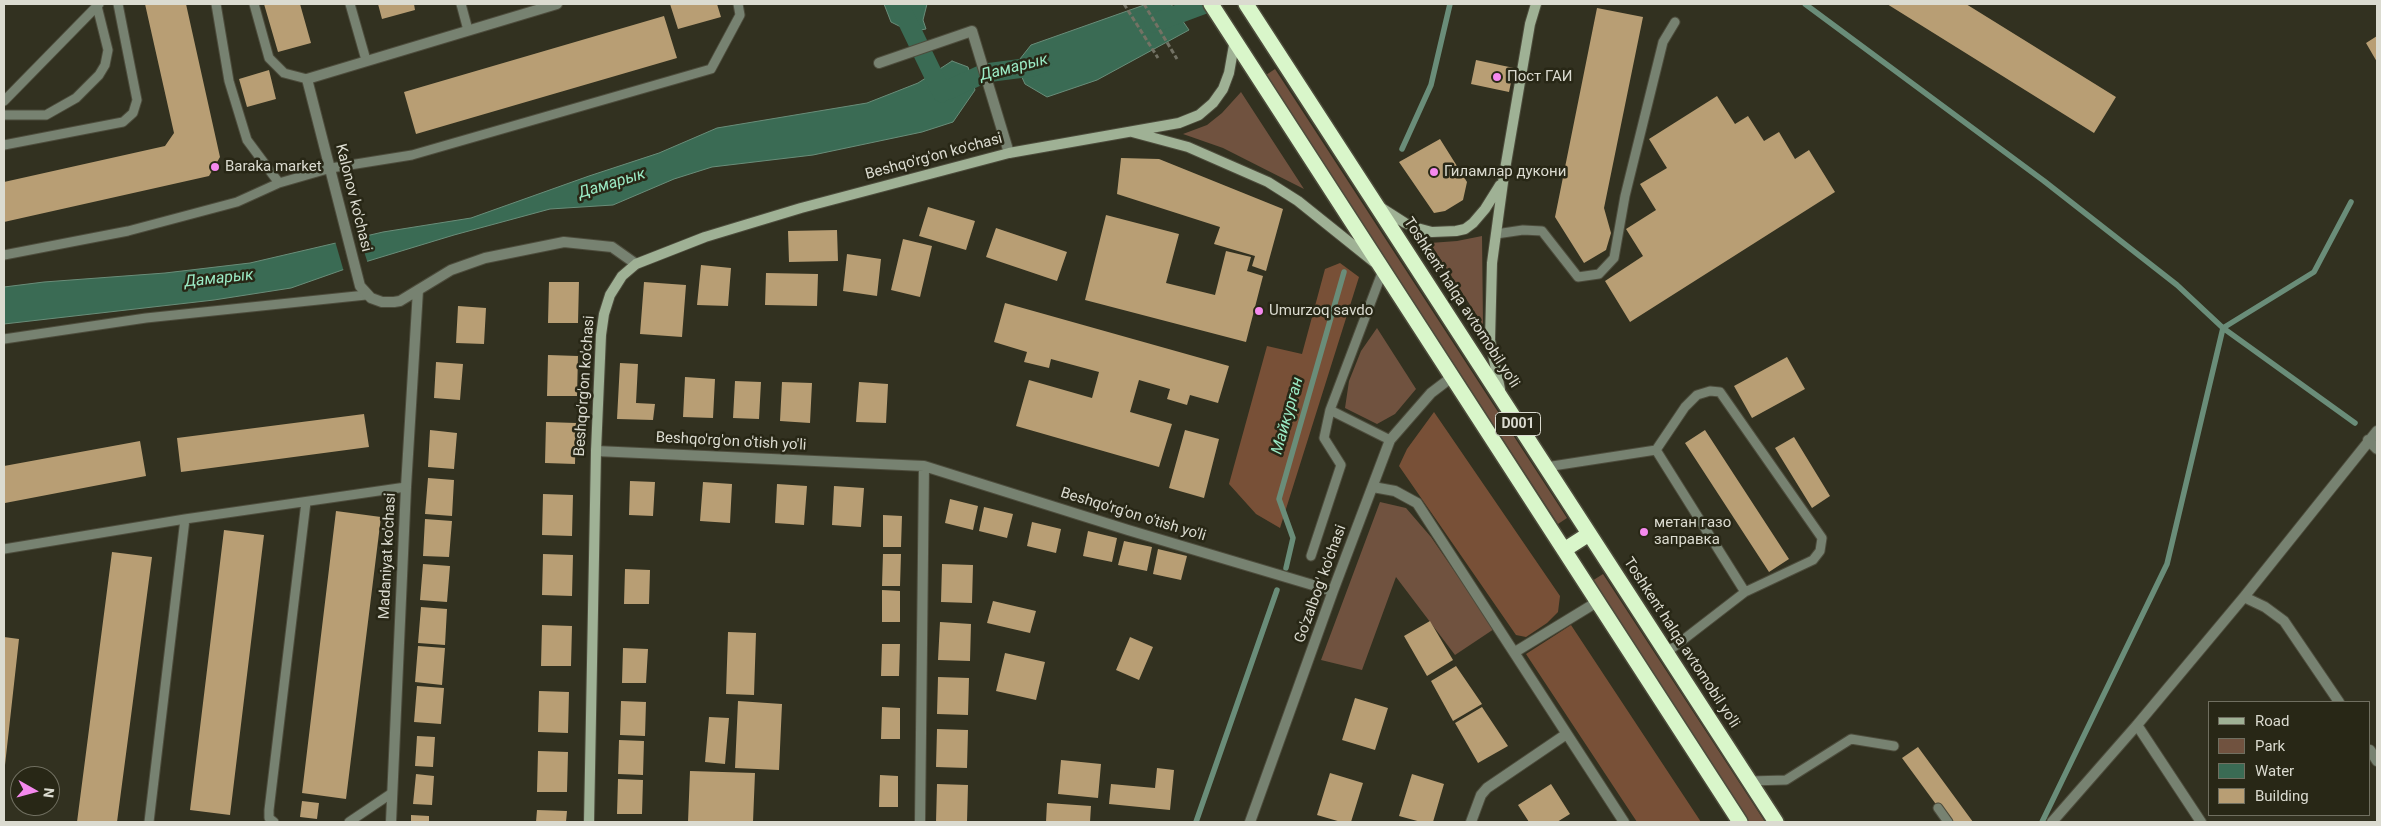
<!DOCTYPE html>
<meta charset="utf-8">
<style>
body{margin:0}
#map{position:relative;width:2381px;height:826px;overflow:hidden;background:#323120;font-family:Roboto,sans-serif}
canvas{display:block}
.frame{position:absolute;inset:0;border:5px solid #dbdbd0;pointer-events:none}
.legend{position:absolute;left:2208px;top:701px;width:162px;height:115px;box-sizing:border-box;background:#282716;border:1px solid #706f60;margin:0;padding:6px 9px;list-style:none;font-size:15px;color:#dbdbd0}
.legend li{display:flex;align-items:center;gap:10px;height:25px}
.legend b{width:25px;border:1px solid #706f60}
.north{position:absolute;left:10px;top:766px;width:50px;height:50px;box-sizing:border-box;background:#282716;border:1px solid #706f60;border-radius:50%;rotate:97deg;font-size:14px;font-weight:700;line-height:20px;text-align:center;color:#dbdbd0}
.north::after{content:'';display:block;margin:auto;width:18px;height:22px;background:#f589ee;clip-path:polygon(50% 0,100% 100%,50% 72%,0 100%)}
</style>
<div id="map">
<canvas width="2381" height="826"></canvas>
<div class="frame"></div>
<ul class="legend">
<li><b style="height:6px;background:#9fb195"></b>Road</li>
<li><b style="height:14px;background:#70523f"></b>Park</li>
<li><b style="height:14px;background:#3a6b54"></b>Water</li>
<li><b style="height:14px;background:#b89e74"></b>Building</li>
</ul>
<div class="north">N</div>
</div>
<script>
const ctx = document.querySelector('canvas').getContext('2d');
ctx.lineJoin = 'round';
function fillPath(path, color) { ctx.fillStyle = color; ctx.fill(path, 'evenodd'); }
const toPath = rows => new Path2D(rows.map(r => 'M' + r).join(''));
function strokePath(path, color, width, dash) { ctx.strokeStyle = color; ctx.lineWidth = width; ctx.lineCap = dash ? 'butt' : 'round'; ctx.setLineDash(dash || []); ctx.stroke(path); }
function drawText(font, color, halo, rows, align = 'center') {
  ctx.font = font + ' Roboto,sans-serif'; ctx.lineWidth = 5; ctx.setLineDash([]); ctx.textBaseline = 'middle'; ctx.strokeStyle = halo; ctx.fillStyle = color; for (const [text, x, y, turn = 0] of rows) {
    ctx.save(); ctx.translate(x, y); ctx.rotate((+turn || 0) * Math.PI / 180); ctx.textAlign = isNaN(turn) ? turn : align; if (halo) ctx.strokeText(text, 0, 0); ctx.fillText(text, 0, 0); ctx.restore();
  }
}
fillPath(toPath([
 [1275,69,1567,518,1558,524,1266,75],
 [1241,92,1304,189,1223,148,1183,134,1207,125,1222,113],
 [1482,236,1483,325,1430,243,1457,241],
 [1377,328,1416,389,1395,414,1377,424,1345,408,1349,381,1361,351],
 [1380,502,1406,508,1431,537,1494,629,1455,655,1396,577,1362,670,1321,660],
 [1603,574,1765,822,1748,822,1592,581]
]), '#70523f');
fillPath(toPath([
 [1340,263,1359,277,1280,528,1256,514,1229,484,1267,346,1302,354,1325,269],
 [1434,412,1560,596,1558,612,1547,623,1526,637,1516,635,1399,466,1407,449],
 [1571,625,1701,822,1637,822,1526,654]
]), '#785037');
const water = toPath([
 [884,4,927,4,923,20,926,29,904,33,901,27,891,22,884,4],
 [1147,4,1171,4,1189,30,1097,80,1047,97,1025,84,1016,64,1031,45,1147,4],
 [952,61,968,67,975,90,953,122,922,132,813,155,712,167,674,179,613,205,550,209,454,235,365,262,291,288,214,300,4,324,4,287,44,282,165,273,250,263,383,232,471,218,589,176,659,153,717,128,867,103,918,83,952,61]
]);
fillPath(water, '#3a6b54');
strokePath(water, '#6a8d79', 1);
fillPath(toPath([
 [359,235,368,264,344,272,335,241]
]), '#323120');
strokePath(toPath([
 [1805,4,2044,181,2177,285,2223,328,2355,423],
 [1402,149,1431,85,1450,4],
 [1286,568,1293,538,1279,499,1344,272],
 [1196,822,1277,590],
 [2042,822,2167,564,2223,328,2314,272,2351,202]
]), '#6a8d79', 5.5);
strokePath(toPath([
 [899,4,942,93],
 [1154,23,1205,4],
 [948,90,985,73,1032,67,1043,63]
]), '#3a6b54', 19);
fillPath(toPath([
 [145,4,186,4,220,157,209,176,4,222,4,182,165,146,174,133],
 [264,4,300,4,311,43,278,52],
 [378,4,414,4,415,10,382,19],
 [670,4,717,4,721,17,678,29],
 [1887,4,1966,4,2116,97,2094,133],
 [1597,8,1643,17,1604,208,1611,233,1606,250,1584,263,1555,217],
 [664,16,677,58,416,134,404,92],
 [2377,36,2377,62,2366,43],
 [1476,60,1514,68,1509,92,1471,84],
 [269,70,276,99,247,107,239,79],
 [1717,96,1735,124,1748,116,1764,141,1779,132,1795,159,1809,150,1835,192,1630,322,1605,281,1643,256,1626,229,1656,210,1640,184,1667,168,1649,139],
 [1440,139,1467,182,1463,200,1445,211,1434,213,1399,162],
 [1121,158,1159,159,1283,209,1266,271,1252,266,1255,256,1214,244,1220,227,1117,194],
 [928,207,975,221,966,250,919,236],
 [1106,215,1179,234,1166,283,1215,295,1226,251,1251,257,1247,271,1263,276,1246,342,1085,300],
 [996,228,1067,252,1057,281,986,257],
 [837,230,838,261,789,262,788,231],
 [903,239,932,246,920,297,891,290],
 [847,254,881,259,877,296,843,291],
 [701,265,731,268,728,306,697,305],
 [766,273,818,274,817,306,765,305],
 [549,282,579,282,578,323,548,323],
 [644,282,686,285,682,337,640,334],
 [1005,303,1229,366,1218,403,1190,395,1187,405,1167,399,1170,389,1139,380,1130,412,1172,424,1159,467,1016,426,1029,380,1092,398,1099,372,1051,359,1049,368,1024,362,1027,352,994,342],
 [458,306,486,308,484,344,456,343],
 [548,355,578,356,577,396,547,396],
 [1787,357,1805,389,1752,418,1734,386],
 [436,362,463,364,460,400,434,398],
 [620,363,638,364,636,403,655,404,653,420,617,419],
 [685,377,715,379,713,418,683,417],
 [735,381,761,382,759,419,733,418],
 [782,382,812,383,810,423,780,421],
 [859,382,888,384,886,423,856,422],
 [364,414,369,447,181,472,177,438],
 [546,422,576,423,575,464,545,463],
 [430,430,457,433,454,469,428,467],
 [1185,430,1219,439,1204,498,1169,488],
 [1705,430,1789,559,1769,572,1685,443],
 [1794,437,1830,496,1812,508,1775,448],
 [140,441,146,476,5,503,4,466],
 [428,478,454,480,452,516,425,514],
 [630,481,655,482,653,516,629,515],
 [703,482,732,484,730,523,700,521],
 [777,484,807,486,804,525,775,523],
 [834,486,864,488,861,527,832,525],
 [543,494,573,495,572,536,542,535],
 [950,499,978,506,973,530,945,523],
 [984,507,1013,514,1007,538,979,531],
 [336,511,381,517,346,799,302,793],
 [883,515,902,516,901,547,883,547],
 [425,519,452,521,449,557,423,556],
 [1032,522,1061,529,1056,553,1027,546],
 [224,530,264,535,230,815,190,810],
 [1088,531,1117,538,1112,562,1083,556],
 [1124,541,1152,547,1147,571,1118,565],
 [1158,549,1187,556,1181,580,1153,574],
 [112,552,152,557,117,822,77,822],
 [543,554,573,555,572,596,542,595],
 [883,554,901,554,900,586,882,586],
 [423,564,450,566,447,602,420,600],
 [942,564,973,565,972,603,941,602],
 [625,569,650,570,649,604,624,604],
 [882,590,900,591,900,622,882,622],
 [993,601,1036,611,1030,633,987,623],
 [421,607,447,609,445,645,418,643],
 [1430,621,1453,660,1427,676,1404,636],
 [940,622,971,624,970,661,938,660],
 [542,625,572,626,571,666,541,666],
 [728,632,756,633,754,695,726,694],
 [4,637,19,639,5,765,4,765],
 [1130,637,1153,647,1139,680,1116,670],
 [882,644,900,644,899,676,881,676],
 [418,646,445,648,442,685,415,682],
 [623,648,648,649,646,683,622,683],
 [1005,653,1045,662,1036,700,996,691],
 [1456,666,1482,704,1453,721,1431,681],
 [938,677,969,678,968,715,937,714],
 [417,686,444,688,441,724,414,722],
 [539,691,569,692,568,733,538,732],
 [1355,698,1388,708,1375,750,1342,740],
 [621,701,646,702,645,736,620,735],
 [738,701,782,704,779,770,735,768],
 [882,707,900,708,900,739,881,739],
 [1482,707,1508,746,1478,763,1455,723],
 [709,717,729,718,725,764,705,762],
 [937,729,968,730,967,768,936,767],
 [417,736,435,737,433,767,415,766],
 [619,740,644,741,643,775,618,774],
 [1918,747,1973,822,1949,822,1902,758],
 [538,751,568,752,567,792,537,792],
 [1061,760,1101,764,1098,798,1058,794],
 [1157,768,1174,770,1170,810,1109,804,1111,784,1155,788],
 [690,771,755,773,753,822,688,822],
 [1330,773,1363,783,1351,822,1341,822,1317,815],
 [416,774,434,776,432,805,413,804],
 [1412,774,1444,784,1433,822,1421,822,1399,816],
 [880,775,898,776,898,807,879,807],
 [618,779,643,780,642,814,617,814],
 [937,784,968,785,967,822,936,822],
 [1551,784,1570,814,1557,822,1529,822,1518,805],
 [302,801,319,803,317,819,300,817],
 [1047,803,1091,806,1090,822,1046,822],
 [537,810,567,811,566,822,536,822],
 [411,815,429,816,429,822,411,822]
]), '#b89e74');
const lane = toPath([
 [216,4,229,81,247,140,279,183],
 [254,4,269,58,284,73,307,79],
 [350,4,366,60],
 [461,4,468,30],
 [4,101,99,4],
 [4,115,46,115,76,98,99,75,105,65,108,50,97,6],
 [4,145,123,122,133,113,137,100,118,4],
 [1496,234,1523,230,1542,231,1578,277,1599,274,1614,258,1625,196,1663,42,1675,22],
 [4,255,128,231,237,202,279,183,331,168,412,155,711,69,740,15,738,4],
 [4,339,146,318,366,295],
 [1330,410,1390,440],
 [1656,450,1685,407,1697,395,1710,391,1720,392,1822,538,1820,551,1813,560,1745,592],
 [1546,467,1656,450,1745,592,1666,653],
 [4,549,185,519,406,487],
 [1311,556,1341,465,1324,438,1330,410,1383,270],
 [1750,781,1786,780,1851,739,1894,746],
 [1938,808,1948,822],
 [149,822,185,519],
 [274,822,269,818,269,810,306,502],
 [349,822,392,793]
]);
const street = toPath([
 [557,4,307,79,360,286,371,298,382,302,394,302,400,301,451,270,485,258,564,242,612,247,636,264],
 [879,63,972,31,1009,153],
 [2368,440,2377,449],
 [596,451,924,466,1128,530,1333,591],
 [1373,487,1395,491,1417,503,1624,822],
 [2244,597,2265,607,2284,621,2339,702],
 [1515,652,1597,602],
 [2137,725,2201,822],
 [2370,750,2377,761],
 [391,822,406,487,418,290],
 [920,822,924,466],
 [1250,822,1333,591,1390,440,1431,393,1452,377],
 [1471,822,1481,795,1487,788,1565,735],
 [2052,822,2137,725,2244,597,2377,431]
]);
const secondary = toPath([
 [1132,132,1188,147,1268,182,1298,201,1374,262],
 [1380,207,1405,223,1417,228,1432,232,1456,231,1465,229,1473,223,1485,209,1500,185],
 [1500,389,1490,340,1492,263,1504,175,1530,24,1536,4],
 [589,822,596,451,601,335,604,314,610,295,622,276,636,264,705,237,801,208,1009,153,1179,123,1199,115,1213,103,1223,89,1229,73,1235,39]
]);
const highway = toPath([
 [1211,4,1740,822],
 [1246,4,1776,822],
 [1564,550,1589,534]
]);
strokePath(lane, '#4d4c3c', 11);
strokePath(street, '#4d4c3c', 12);
strokePath(secondary, '#4d4c3c', 12);
strokePath(highway, '#4d4c3c', 18);
strokePath(toPath([
 [1124,4,1158,58],
 [1144,4,1177,59]
]), '#737264', 3, [5, 2.5]);
strokePath(lane, '#778271', 9);
strokePath(street, '#778271', 10);
strokePath(secondary, '#9fb195', 10);
strokePath(highway, '#d9f6ca', 15);
for (const [x, y, r, color] of [
 [1497,77,5,"#f589ee"],
 [215,167,5,"#f589ee"],
 [1434,172,5,"#f589ee"],
 [1259,311,5,"#f589ee"],
 [1644,532,5,"#f589ee"]
]) { const dot = new Path2D(); dot.arc(x, y, r, 0, 2 * Math.PI); ctx.fillStyle = color; ctx.fill(dot); strokePath(dot, '#282716', 2); }
for (const [x, y, w] of [
 [1518,424,45]
]) { const box = new Path2D(); box.roundRect(x - w / 2, y - 11.5, w, 23, 4); ctx.fillStyle = '#282716'; ctx.fill(box); strokePath(box, '#dbdbd0', 1); }
drawText('bold 14px', '#dbdbd0', null, [
 ["D001",1518,424]
]);
drawText('15px', '#dbdbd0', '#282716', [
 ["Пост ГАИ",1507,77],
 ["Baraka market",225,167],
 ["Гиламлар дукони",1444,172],
 ["Umurzoq savdo",1269,311],
 ["метан газо",1654,523],
 ["заправка",1654,540]
], 'left');
drawText('15px', '#dbdbd0', '#282716', [
 ["Beshqo'rg'on ko'chasi",934,157,-15],
 ["Kalonov ko'chasi",353,198,76],
 ["Toshkent halqa avtomobil yo'li",1461,303,57],
 ["Beshqo'rg'on ko'chasi",585,386,-86],
 ["Beshqo'rg'on o'tish yo'li",731,442,3],
 ["Beshqo'rg'on o'tish yo'li",1133,515,17],
 ["Madaniyat ko'chasi",388,556,-87],
 ["Go'zalbog' ko'chasi",1321,584,-70],
 ["Toshkent halqa avtomobil yo'li",1681,643,57]
]);
drawText('italic 16px', '#9aeac4', '#282716', [
 ["Дамарык",1014,68,-14],
 ["Дамарык",612,184,-17],
 ["Дамарык",219,279,-6],
 ["Майкурган",1288,416,-74]
]);
</script>
